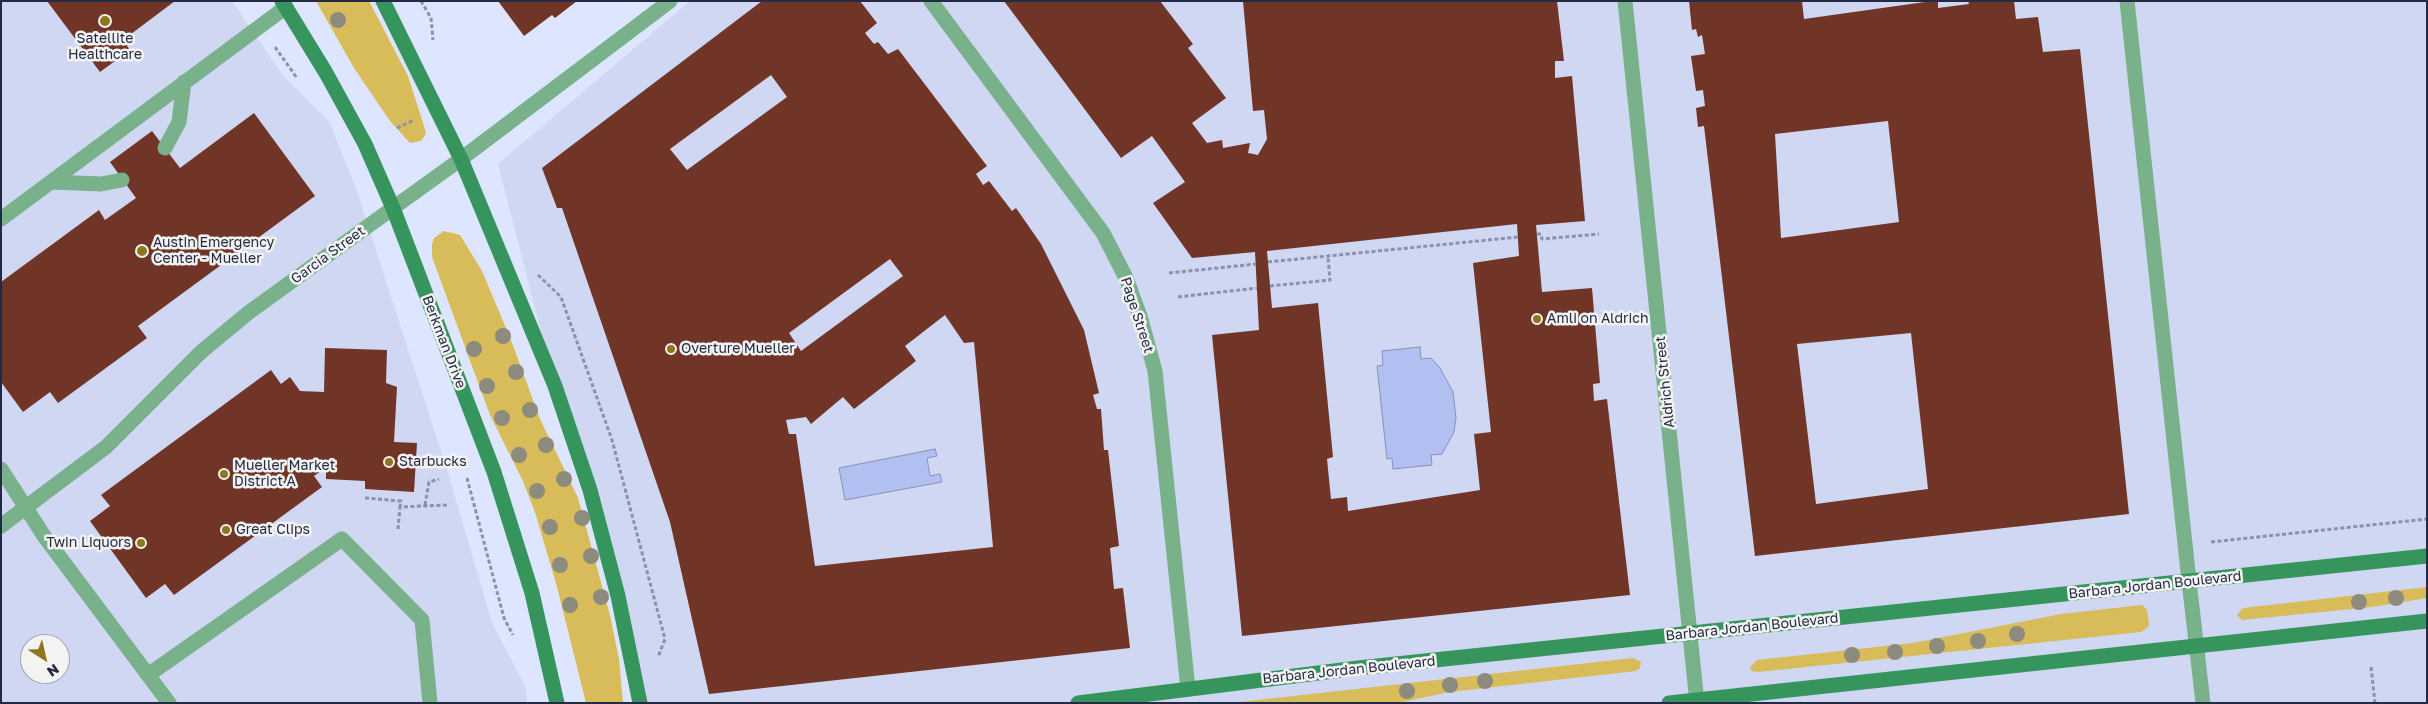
<!DOCTYPE html>
<style>
body{margin:0}
#map{position:relative;width:2428px;height:704px;overflow:hidden;background:#dee5ff;font-family:"Golos Text",sans-serif}
canvas{display:block}
.frame{position:absolute;inset:0;border:2px solid #242a42;pointer-events:none}
.north{position:absolute;left:20px;top:634px;width:50px;height:50px;box-sizing:border-box;background:#f3f3f3;border:1px solid #a0a3ac;border-radius:50%;rotate:145deg;font-size:14px;font-weight:700;line-height:20px;text-align:center;color:#242a42}
.north::after{content:'';display:block;margin:auto;width:18px;height:22px;background:#8d761b;clip-path:polygon(50% 0,100% 100%,50% 72%,0 100%)}
</style>
<div id="map">
<canvas width="2428" height="704"></canvas>
<div class="frame"></div>
<div class="north">N</div>
</div>
<script>
const ctx = document.querySelector('canvas').getContext('2d');
ctx.lineJoin = 'round';
function fillPath(path, color) { ctx.fillStyle = color; ctx.fill(path, 'evenodd'); }
const toPath = rows => new Path2D(rows.map(r => 'M' + r).join(''));
function strokePath(path, color, width, dash) { ctx.strokeStyle = color; ctx.lineWidth = width; ctx.lineCap = dash ? 'butt' : 'round'; ctx.setLineDash(dash || []); ctx.stroke(path); }
function drawText(font, color, halo, rows, align = 'center') {
  ctx.font = font + ' "Golos Text",sans-serif'; ctx.lineWidth = 5; ctx.setLineDash([]); ctx.textBaseline = 'middle'; ctx.strokeStyle = halo; ctx.fillStyle = color; for (const [text, x, y, turn = 0] of rows) {
    ctx.save(); ctx.translate(x, y); ctx.rotate((+turn || 0) * Math.PI / 180); ctx.textAlign = isNaN(turn) ? turn : align; if (halo) ctx.strokeText(text, 0, 0); ctx.fillText(text, 0, 0); ctx.restore();
  }
}
fillPath(toPath([
 [1,1,232,1,284,77,329,121,356,188,448,473,492,623,526,688,527,703,1,703],
 [30,644,60,644,60,674,30,674],
 [690,1,2427,1,2427,703,635,703,618,596,555,386,498,164]
]), '#cfd7f3');
fillPath(toPath([
 [316,1,369,1,408,76,425,129,426,134,421,141,410,143,390,121,354,68],
 [444,231,460,235,482,271,511,340,540,419,578,498,610,615,619,659,623,703,586,703,557,587,535,512,522,479,490,415,432,257,432,244,434,238],
 [2427,587,2427,598,2372,607,2242,620,2237,615,2243,608],
 [2142,605,2147,610,2149,624,2148,627,2141,632,1758,672,1752,671,1750,667,1757,660,1913,643,2061,614],
 [1633,658,1641,662,1640,668,1636,671,1450,692,1397,703,1231,703]
]), '#d7bc59');
const water = toPath([
 [1420,347,1421,359,1431,358,1440,368,1453,392,1456,418,1454,432,1442,454,1431,455,1432,465,1393,469,1392,458,1387,459,1377,366,1383,365,1382,351,1420,347],
 [935,449,937,456,927,458,930,476,940,474,942,482,845,500,839,468,935,449]
]);
fillPath(water, '#b2bff1');
strokePath(water, '#8792bc', 1);
fillPath(toPath([
 [47,1,175,1,123,40,130,50,100,72],
 [498,1,577,1,555,18,552,15,524,36],
 [762,1,860,1,877,23,865,33,874,44,878,42,888,54,898,49,987,166,976,174,983,185,989,181,1012,211,1016,208,1041,244,1084,330,1099,393,1093,395,1097,409,1101,409,1104,450,1108,450,1119,546,1110,548,1114,589,1123,588,1130,648,709,694,670,522,562,208,557,208,542,168],
 [771,75,787,97,687,170,670,149],
 [890,259,903,276,801,351,789,333],
 [945,315,964,343,974,342,993,547,815,566,796,434,789,434,786,420,806,417,811,424,843,397,854,409,916,361,905,346],
 [1004,1,1160,1,1193,44,1188,48,1226,98,1192,123,1207,143,1222,140,1223,148,1250,143,1248,153,1258,155,1267,139,1264,110,1253,111,1243,1,1557,1,1564,61,1555,61,1555,78,1572,76,1585,221,1536,225,1542,292,1592,288,1600,383,1593,384,1594,401,1607,399,1630,595,1242,636,1212,335,1259,330,1255,252,1192,258,1153,203,1185,182,1152,136,1121,158],
 [1517,224,1519,256,1473,263,1491,432,1474,434,1480,490,1348,511,1347,497,1331,499,1327,459,1333,457,1318,303,1272,308,1267,251],
 [1689,1,1802,1,1804,19,1932,1,1938,1,1938,8,1969,4,1968,1,2014,1,2016,19,2038,17,2043,52,2080,49,2129,514,1755,556,1704,126,1698,127,1696,108,1705,106,1703,90,1696,91,1691,56,1705,54,1702,35,1698,37,1696,29,1692,30],
 [1888,121,1899,222,1781,238,1775,134],
 [1911,333,1928,489,1816,504,1797,344],
 [254,113,315,196,138,326,147,338,58,403,50,392,23,412,1,382,1,282,99,210,105,220,136,198,110,162,152,131,180,168],
 [325,348,387,350,386,383,397,387,394,442,417,443,414,492,365,489,365,481,326,479,326,471,321,471,314,476,322,487,174,595,165,584,146,598,90,521,110,506,101,495,271,370,281,384,290,377,300,391,324,392]
]), '#713527');
strokePath(toPath([
 [421,1,431,18,433,40],
 [275,47,297,78],
 [397,128,414,120],
 [1537,234,1541,234,1542,239,1599,234],
 [1268,262,1518,237],
 [1169,273,1256,264],
 [538,275,561,297,612,440,665,639,658,657],
 [1270,286,1330,280,1328,256],
 [1178,297,1257,288],
 [467,478,504,618,513,635],
 [365,498,401,501,400,507],
 [425,505,429,482,439,479],
 [398,529,400,507,447,505],
 [2211,542,2427,519],
 [2371,667,2375,703]
]), '#8a91aa', 3, [4, 2.5]);
strokePath(toPath([
 [2127,1,2189,581],
 [165,148,179,122,184,82],
 [51,182,101,184,122,180],
 [1,219,286,7],
 [1,469,44,536,169,703],
 [1,526,106,447,201,352,248,313,393,208],
 [148,675,342,539,422,620,430,703]
]), '#78b18a', 15);
strokePath(toPath([
 [931,1,1103,233,1126,278,1140,316,1155,371,1188,689],
 [1625,1,1697,703],
 [393,208,461,159,670,1],
 [2189,581,2203,703]
]), '#78b18a', 15);
strokePath(toPath([
 [282,1,326,73,365,144,393,208,494,472,532,593,557,703],
 [383,1,461,159,555,386,590,490,618,596,640,703],
 [1078,703,1358,668,2427,556],
 [1669,703,2427,621]
]), '#36955d', 15);
ctx.fillStyle = '#8d8a7e';
for (const [x, y] of [
 [338,20],
 [503,336],
 [474,349],
 [516,372],
 [487,386],
 [530,410],
 [502,418],
 [546,445],
 [519,455],
 [564,479],
 [537,491],
 [582,518],
 [550,527],
 [591,556],
 [560,565],
 [601,597],
 [2396,598],
 [2359,602],
 [570,605],
 [2017,634],
 [1978,641],
 [1937,646],
 [1895,652],
 [1852,655],
 [1485,681],
 [1450,685],
 [1407,691]
]) { ctx.beginPath(); ctx.arc(x, y, 8, 0, 2 * Math.PI); ctx.fill(); }
for (const [x, y, r, color] of [
 [105,21,6,"#8d761b"],
 [142,251,6,"#8d761b"],
 [1537,319,5,"#8d761b"],
 [671,349,5,"#8d761b"],
 [389,462,5,"#8d761b"],
 [224,474,5,"#8d761b"],
 [226,530,5,"#8d761b"],
 [141,543,5,"#8d761b"]
]) { const dot = new Path2D(); dot.arc(x, y, r, 0, 2 * Math.PI); ctx.fillStyle = color; ctx.fill(dot); strokePath(dot, '#f3f3f3', 2); }
drawText('14px', '#242a42', '#f3f3f3', [
 ["Satellite",105,39,"center"],
 ["Healthcare",105,55,"center"],
 ["Austin Emergency",153,243],
 ["Center - Mueller",153,259],
 ["Amli on Aldrich",1547,319],
 ["Overture Mueller",681,349],
 ["Starbucks",399,462],
 ["Mueller Market",234,466],
 ["District A",234,482],
 ["Great Clips",236,530],
 ["Twin Liquors",131,543,"right"]
], 'left');
drawText('14px', '#242a42', '#f3f3f3', [
 ["Garcia Street",328,255,-36],
 ["Page Street",1137,315,72],
 ["Berkman Drive",444,342,69],
 ["Aldrich Street",1665,382,-96],
 ["Barbara Jordan Boulevard",2155,585,-6],
 ["Barbara Jordan Boulevard",1752,627,-6],
 ["Barbara Jordan Boulevard",1349,670,-6]
]);
</script>
